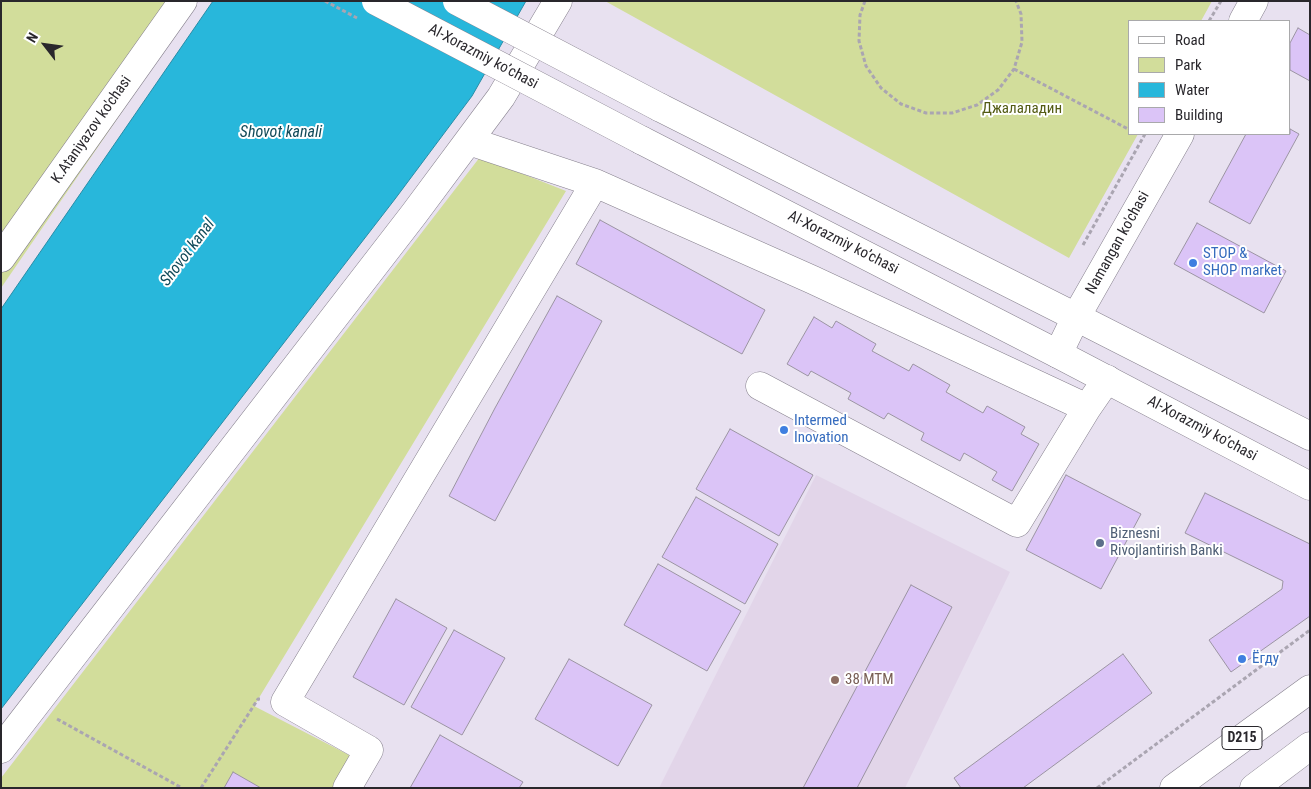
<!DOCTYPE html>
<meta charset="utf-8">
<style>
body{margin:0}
#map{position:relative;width:1311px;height:789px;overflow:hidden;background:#e8e1f0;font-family:"Roboto Condensed",sans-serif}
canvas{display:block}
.frame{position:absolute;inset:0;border:2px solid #29272c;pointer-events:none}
.legend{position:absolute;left:1128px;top:20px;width:162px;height:115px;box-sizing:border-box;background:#fff;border:1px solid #a9a9ab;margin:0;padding:6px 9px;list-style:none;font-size:15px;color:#29272c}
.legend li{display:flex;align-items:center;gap:10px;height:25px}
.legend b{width:25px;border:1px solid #a9a9ab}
.north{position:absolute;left:20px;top:20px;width:50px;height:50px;-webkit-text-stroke:4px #fff;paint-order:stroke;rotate:300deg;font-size:14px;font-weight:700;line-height:20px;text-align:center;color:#29272c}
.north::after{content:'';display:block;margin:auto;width:18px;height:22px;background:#29272c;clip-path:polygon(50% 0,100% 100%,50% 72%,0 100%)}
</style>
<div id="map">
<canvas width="1311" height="789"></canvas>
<div class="frame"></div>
<ul class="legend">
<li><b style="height:6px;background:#fff"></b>Road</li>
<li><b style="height:14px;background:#d2dd9b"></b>Park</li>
<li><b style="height:14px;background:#28b7db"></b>Water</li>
<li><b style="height:14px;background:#dbc4f7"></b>Building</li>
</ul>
<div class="north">N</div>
</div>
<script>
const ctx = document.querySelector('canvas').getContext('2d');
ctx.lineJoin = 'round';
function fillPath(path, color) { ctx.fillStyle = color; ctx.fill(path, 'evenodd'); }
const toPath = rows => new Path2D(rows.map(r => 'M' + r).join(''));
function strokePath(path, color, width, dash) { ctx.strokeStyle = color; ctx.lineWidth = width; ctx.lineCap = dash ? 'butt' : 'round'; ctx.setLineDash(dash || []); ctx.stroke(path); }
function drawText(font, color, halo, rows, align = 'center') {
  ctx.font = font + ' "Roboto Condensed",sans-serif'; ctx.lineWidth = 4; ctx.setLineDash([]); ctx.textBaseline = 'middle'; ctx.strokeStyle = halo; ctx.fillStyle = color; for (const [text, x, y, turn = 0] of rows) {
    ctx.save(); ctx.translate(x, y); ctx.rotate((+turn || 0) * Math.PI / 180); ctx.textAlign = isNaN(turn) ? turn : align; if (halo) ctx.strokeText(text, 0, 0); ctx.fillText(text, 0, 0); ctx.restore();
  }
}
fillPath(toPath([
 [816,475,1010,572,905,788,659,788]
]), '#e2d5e9');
fillPath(toPath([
 [1,1,176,1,192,10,1,288],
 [605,1,1212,1,1201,21,1130,21,1130,134,1138,134,1069,258],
 [480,157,566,191,254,706,351,756,333,788,1,788,1,778]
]), '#d2dd9b');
const water = toPath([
 [213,1,526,1,472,96,395,199,1,709,1,309,213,1]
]);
fillPath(water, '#28b7db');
strokePath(water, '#288ca6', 1);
const building = toPath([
 [1298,28,1310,35,1310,81,1290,70,1290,43,1298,28],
 [1290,129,1299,134,1250,224,1209,202,1246,134,1290,134,1290,129],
 [600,220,765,310,742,354,576,264,600,220],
 [1197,223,1286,271,1264,313,1174,264,1197,223],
 [557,296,602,321,495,521,449,496,495,408,557,296],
 [814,317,832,328,836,321,876,344,872,351,909,371,913,364,950,385,946,392,983,413,987,406,1025,427,1021,434,1039,444,1012,491,992,480,997,472,964,453,960,461,921,440,924,433,888,413,884,419,848,399,851,393,811,371,808,376,787,364,814,317],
 [730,429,813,475,779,536,696,489,730,429],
 [1066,475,1141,514,1101,589,1026,550,1066,475],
 [1205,493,1310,544,1310,616,1231,672,1209,640,1282,589,1283,581,1185,533,1205,493],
 [696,497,778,544,745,604,662,557,696,497],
 [658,564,741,611,707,671,624,625,658,564],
 [911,585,952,607,857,788,803,788,911,585],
 [396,599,447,628,404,705,353,677,396,599],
 [454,630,505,658,462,735,411,707,454,630],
 [1123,654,1152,693,1023,788,961,788,954,778,1123,654],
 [569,659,652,705,618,766,535,719,569,659],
 [440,735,523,782,519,788,410,788,440,735],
 [233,772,261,788,224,788,233,772]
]);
fillPath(building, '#dbc4f7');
strokePath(building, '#9b94a2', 1);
const minor = toPath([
 [1243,21,1254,1],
 [469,141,595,183],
 [1,258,183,1],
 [1058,354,1076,317,1180,134],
 [760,386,1017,523,1087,408],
 [1,749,414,214,501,97,558,1],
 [347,788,369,750,285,702,595,183,813,280,1087,408,1107,379]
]);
const major = toPath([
 [659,107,1076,317,1310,436],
 [641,140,1058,354,1310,486],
 [1174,788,1310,689],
 [1254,788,1310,746]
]);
strokePath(minor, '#86808d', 29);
strokePath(major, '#86808d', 29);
strokePath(toPath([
 [865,1,860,15,859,41,866,66,881,88,901,104,926,113,952,113,977,105,998,90,1014,69,1022,42,1021,14,1016,1],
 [1209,21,1221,1],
 [1014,69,1130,130],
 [1083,245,1145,134],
 [57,719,182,788],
 [201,788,258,699,260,699],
 [1097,788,1310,630]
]), '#aaa5b1', 3, [4, 2.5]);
strokePath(minor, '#fff', 28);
strokePath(major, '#fff', 28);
const majorBridge = toPath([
 [376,1,641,140],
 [457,1,659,107]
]);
strokePath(majorBridge, '#86808d', 29, []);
strokePath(toPath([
 [325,1,357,18]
]), '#aaa5b1', 3, [4, 2.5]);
strokePath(majorBridge, '#fff', 28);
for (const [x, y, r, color] of [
 [1193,263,5,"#3f7fe0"],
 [784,430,5,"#3f7fe0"],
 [1100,543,5,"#5c6f8a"],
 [1242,659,5,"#3f7fe0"],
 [835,680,5,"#8d6e63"]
]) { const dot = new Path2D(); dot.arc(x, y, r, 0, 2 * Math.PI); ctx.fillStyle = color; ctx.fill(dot); strokePath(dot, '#fff', 2); }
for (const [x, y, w] of [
 [1242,738,40]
]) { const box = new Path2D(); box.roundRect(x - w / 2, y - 11.5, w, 23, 4); ctx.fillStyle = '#fff'; ctx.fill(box); strokePath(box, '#29272c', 1); }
drawText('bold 14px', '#29272c', null, [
 ["D215",1242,738]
]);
drawText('15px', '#29272c', '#fff', [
 ["Al-Xorazmiy ko’chasi",483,57,28],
 ["K.Ataniyazov ko'chasi",92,130,-55],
 ["Al-Xorazmiy ko’chasi",843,243,27],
 ["Namangan ko'chasi",1118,243,-61],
 ["Al-Xorazmiy ko’chasi",1202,429,28]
]);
drawText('15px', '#535b13', '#fff', [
 ["Джалаладин",1022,109]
]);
drawText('15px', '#366cbe', '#fff', [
 ["STOP &",1203,254],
 ["SHOP market",1203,271],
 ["Intermed",794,421],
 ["Inovation",794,438],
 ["Ёгду",1252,659]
], 'left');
drawText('15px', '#4e5e75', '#fff', [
 ["Biznesni",1110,534],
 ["Rivojlantirish Banki",1110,551]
], 'left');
drawText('15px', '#785e54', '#fff', [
 ["38 MTM",845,680]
], 'left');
drawText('italic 16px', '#114a59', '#fff', [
 ["Shovot kanali",281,133],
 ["Shovot kanal",188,253,-53]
]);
</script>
